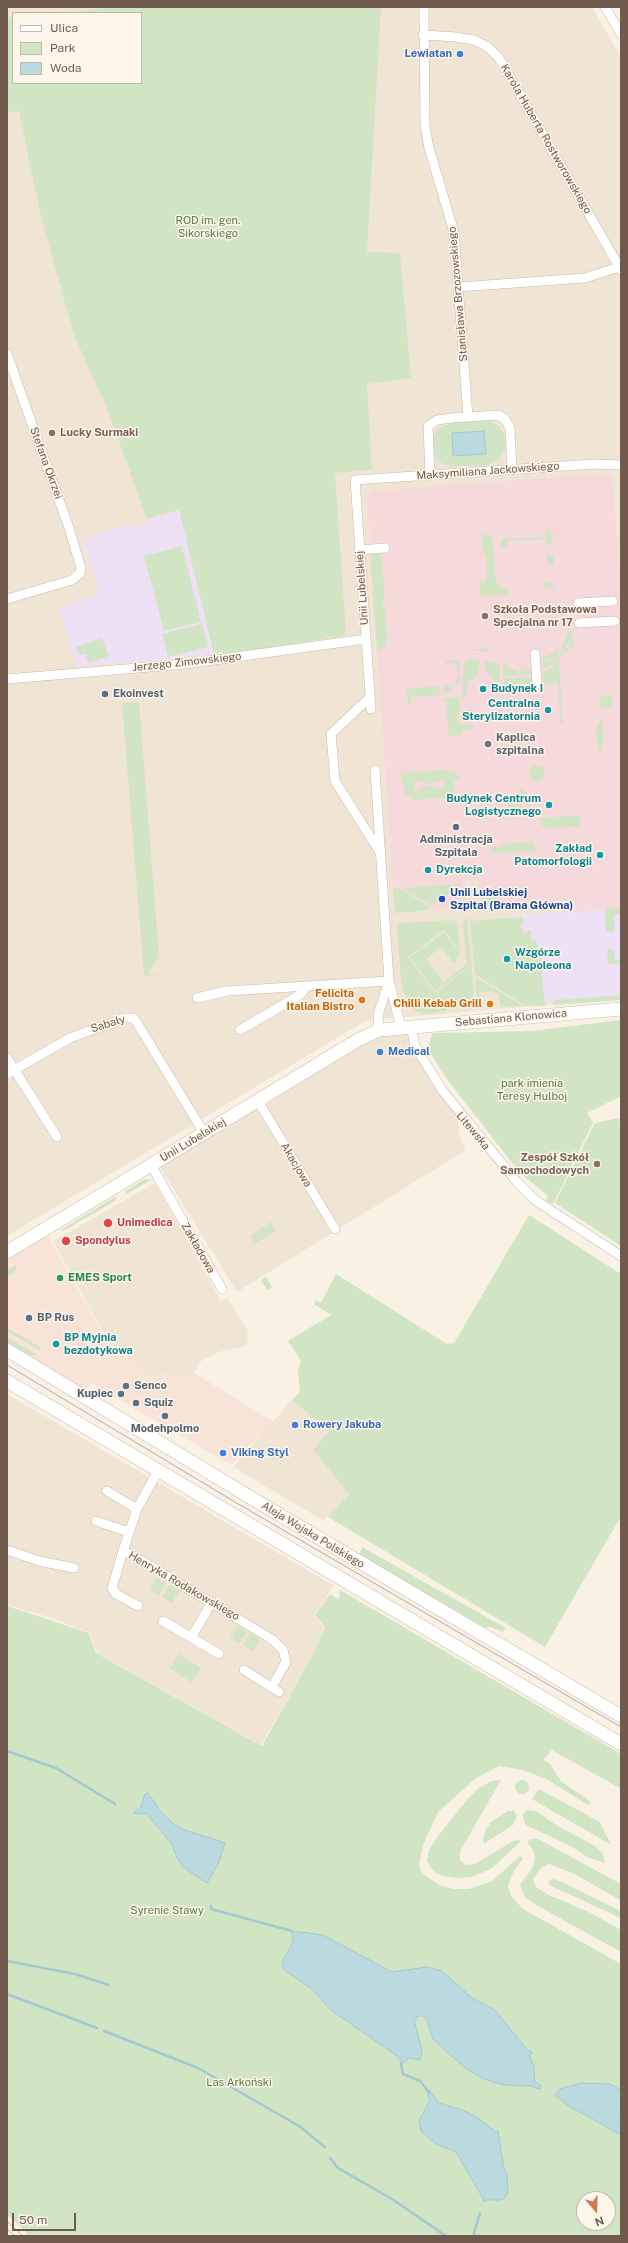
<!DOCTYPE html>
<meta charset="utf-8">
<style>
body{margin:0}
#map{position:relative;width:628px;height:2243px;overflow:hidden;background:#f9f2e4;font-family:"Public Sans",sans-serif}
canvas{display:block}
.frame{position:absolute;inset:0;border:8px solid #6f5a4d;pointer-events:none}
.legend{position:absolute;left:12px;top:12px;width:130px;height:72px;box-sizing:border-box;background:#fdf6ea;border:1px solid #c4b8ab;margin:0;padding:5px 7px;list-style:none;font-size:12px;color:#6f5a4d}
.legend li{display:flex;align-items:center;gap:8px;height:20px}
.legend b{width:20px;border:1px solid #c4b8ab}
.north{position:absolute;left:576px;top:2191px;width:40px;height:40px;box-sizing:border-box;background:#fdf6ea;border:1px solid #c4b8ab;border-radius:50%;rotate:161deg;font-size:11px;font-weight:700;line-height:16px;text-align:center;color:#6f5a4d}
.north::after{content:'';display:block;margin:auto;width:14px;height:18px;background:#d67757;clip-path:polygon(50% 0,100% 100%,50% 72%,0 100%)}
.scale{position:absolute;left:12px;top:2213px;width:64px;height:18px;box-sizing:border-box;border:2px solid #6f5a4d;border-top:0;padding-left:5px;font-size:12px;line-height:14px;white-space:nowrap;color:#6f5a4d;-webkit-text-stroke:3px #fdf6ea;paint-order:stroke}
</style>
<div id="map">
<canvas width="628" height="2243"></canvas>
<div class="frame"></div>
<ul class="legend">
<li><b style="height:5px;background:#fff"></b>Ulica</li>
<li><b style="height:11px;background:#d1e5c5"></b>Park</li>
<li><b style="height:11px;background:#bbdae0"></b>Woda</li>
</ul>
<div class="north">N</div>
<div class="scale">50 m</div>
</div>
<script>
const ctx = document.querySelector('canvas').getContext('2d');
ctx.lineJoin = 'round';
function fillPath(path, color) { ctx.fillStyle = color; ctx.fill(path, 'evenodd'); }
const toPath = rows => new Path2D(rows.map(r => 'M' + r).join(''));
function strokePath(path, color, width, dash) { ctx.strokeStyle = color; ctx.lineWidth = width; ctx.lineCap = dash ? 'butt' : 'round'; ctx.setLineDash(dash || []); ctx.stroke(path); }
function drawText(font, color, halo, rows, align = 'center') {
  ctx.font = font + ' "Public Sans",sans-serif'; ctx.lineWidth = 3; ctx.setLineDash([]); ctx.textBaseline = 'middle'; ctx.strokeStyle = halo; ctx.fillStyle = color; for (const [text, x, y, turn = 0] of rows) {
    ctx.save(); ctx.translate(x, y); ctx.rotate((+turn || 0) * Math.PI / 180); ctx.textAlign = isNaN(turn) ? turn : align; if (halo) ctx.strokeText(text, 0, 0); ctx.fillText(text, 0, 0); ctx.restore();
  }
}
fillPath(toPath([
 [7,7,592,7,621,58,621,998,365,1021,7,1236],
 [13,13,141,13,141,83,13,83],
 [407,1031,456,1113,461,1141,466,1150,237,1292,158,1164,379,1034],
 [155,1183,221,1301,227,1298,248,1331,247,1346,218,1352,201,1361,176,1402,107,1358,114,1352,53,1241],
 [7,1394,334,1586,314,1615,324,1627,316,1648,261,1745,97,1653,90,1633,49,1617,7,1605],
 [292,1400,329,1431,313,1450,349,1494,324,1521,233,1467]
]), '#f0e4d4');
fillPath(toPath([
 [45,1230,114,1354,127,1349,146,1377,161,1372,196,1374,274,1422,231,1465,91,1383,84,1393,7,1347,7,1255]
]), '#f8e3d9');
fillPath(toPath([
 [179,510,214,654,164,660,76,666,59,608,100,594,82,540,133,523,135,529,146,525,145,521],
 [621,909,621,996,539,1002,536,943,511,915]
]), '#efe1f5');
fillPath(toPath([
 [588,475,612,476,621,598,621,909,575,912,574,900,489,906,481,903,479,880,466,881,466,904,459,908,395,912,367,497,374,491]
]), '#f6d9db');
fillPath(toPath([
 [117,7,381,7,367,252,400,253,411,378,367,384,372,470,335,473,346,635,243,652,214,654,179,510,147,519,108,411,76,339,66,307,40,212,19,111,7,112,7,17,13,17,13,83,141,83,141,13,62,13],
 [485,420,499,426,505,436,506,449,499,459,488,465,452,467,439,462,433,453,433,437,439,428,452,422],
 [545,530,550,531,553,535,552,543,549,545,546,546,546,539,507,541,507,548,501,549,501,539,545,537],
 [482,533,489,534,492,538,496,580,501,588,508,589,509,595,480,596,479,581,487,581,486,554,483,554],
 [182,546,201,622,164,631,144,556],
 [370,552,377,552,382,559,385,602,382,602,383,607,385,607,387,642,385,647,380,649,377,650],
 [547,553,554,556,554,562,551,566,548,566],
 [553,582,554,588,543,589,543,583],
 [202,624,208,647,168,657,162,634],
 [570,629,572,629,573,643,567,644,567,647,563,648,563,651,559,651,558,656,560,655,560,652,564,652,564,648,568,648,568,645,574,644,574,646,547,668,543,668,543,661,556,660,556,655,555,659,542,660,542,670,540,670,540,659,561,649],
 [102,638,109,656,89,663,85,654,80,655,76,647],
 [488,648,488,652,469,650,436,652],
 [468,659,479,660,480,669,478,669,478,675,468,682,466,697,462,699,464,663],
 [559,659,562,710,561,712,564,724,547,725,561,723,558,684,555,681,555,683,543,684,543,671,549,671],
 [456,660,460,664,460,671,457,674,456,663,446,664,445,661],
 [485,661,499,663,500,684,487,673,486,669,484,668],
 [533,662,535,674,503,676,503,664,508,664,508,670,517,670,518,674,521,674,521,669,530,669,530,663],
 [460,676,461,680,445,694,444,686,455,685,457,677],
 [532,677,534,693,530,693,529,684,504,685,504,678],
 [438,686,439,691,442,695,411,697,411,705,408,704,407,689],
 '599 702a7 7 0 1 1 14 0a7 7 0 1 1-14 0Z',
 [458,695,460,711,473,710,473,711,458,712,459,724,473,724,474,729,462,730,462,735,449,736,446,701,439,700,453,698],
 [139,702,159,956,148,974,163,974,144,976,122,703],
 [603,720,603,741,599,754,596,730,598,724],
 '529 773a8 8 0 1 1 16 0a8 8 0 1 1-16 0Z',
 [448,770,456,773,459,777,460,780,454,781,455,797,414,800,405,794,401,773],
 [443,779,443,790,430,785,415,792,415,780,430,784],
 [520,787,529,795,530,806,522,801],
 [509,797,529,812,531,815,517,816,515,814,511,814,510,808,508,808],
 [580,815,580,826,549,829,542,826,540,818],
 [533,842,536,851,492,853,491,847,501,847,501,844],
 [459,884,461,884,432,906,402,888],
 [393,888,399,888,430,908,425,911,395,913],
 [497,897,499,901,498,906,483,905,482,898],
 [621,907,621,914,614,915,615,931,606,932,605,908],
 [521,917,525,922,520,926,525,934,530,930,532,933,529,935,533,941,536,940,540,952,545,1006,526,1006,475,974,470,921],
 [467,918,474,995,473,1003,435,1013,424,1014,416,1011,407,1002,401,980,397,927,401,923,452,920,457,922,460,951,444,930,408,957,435,993,470,966,466,959,463,923],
 [444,932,460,953,458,958,453,963,441,947,426,959,443,982,466,965,466,962,469,966,435,991,410,957],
 [607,950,614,950,615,960,621,960,621,964,608,964],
 [475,977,523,1006,500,1007,499,993,495,993,494,991,480,992,481,1002,477,1002],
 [621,995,621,1000,611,1001,554,1005,553,1003,556,1000],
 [621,1020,621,1096,587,1113,593,1123,553,1204,547,1202,547,1195,520,1173,446,1078,428,1049,431,1037,433,1033,532,1031],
 [619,1118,621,1135,621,1246,555,1203,595,1123],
 [145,1179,151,1180,127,1194,125,1191],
 [115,1197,117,1200,63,1231,62,1229],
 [529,1215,621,1274,621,1516,545,1647,328,1517,349,1494,313,1450,329,1431,292,1400,300,1392,298,1370,301,1361,288,1341,331,1315,314,1304,316,1300,321,1303,336,1274,447,1344,454,1343],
 [271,1222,276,1231,254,1244,250,1236],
 [17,1265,15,1271,7,1277,7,1270],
 [266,1277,272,1287,267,1290,261,1280],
 [7,1328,40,1347,41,1351,7,1331],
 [7,1337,19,1344,38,1355,31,1356,7,1342],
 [362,1547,506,1628,503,1632,490,1627,480,1628,358,1557],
 [157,1578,166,1583,159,1595,150,1590],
 [169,1585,179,1591,172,1603,162,1597],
 [340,1590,621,1754,621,1789,552,1750,543,1760,550,1764,562,1782,590,1801,591,1803,588,1805,546,1779,523,1770,499,1766,476,1778,438,1812,423,1845,419,1866,423,1874,439,1885,454,1889,469,1889,492,1881,520,1856,523,1858,514,1871,508,1885,511,1896,523,1909,621,1964,621,2236,29,2236,19,2225,7,2215,7,1606,89,1633,96,1653,262,1746,316,1648,325,1627,315,1615,330,1594,339,1600],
 [584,2199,608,2199,608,2223,584,2223],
 [238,1626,247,1631,240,1643,230,1638],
 [250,1633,258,1638,259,1641,252,1651,243,1645],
 [179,1654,201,1668,191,1682,170,1668],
 [501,1780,460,1851,460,1860,466,1865,475,1864,513,1841,519,1839,520,1842,491,1869,472,1877,458,1878,443,1876,433,1871,427,1861,429,1850,438,1836,465,1802,479,1788,491,1781],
 '515 1787a7 7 0 1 1 14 0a7 7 0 1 1-14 0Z',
 [539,1789,600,1822,611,1845,532,1799],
 [528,1810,536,1811,559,1827,594,1845,603,1854,605,1863,587,1857,572,1847,526,1825,523,1818,523,1813],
 [508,1811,514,1811,517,1816,513,1825,485,1843,483,1841,485,1831,491,1822],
 [531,1839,538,1839,621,1884,621,1901,575,1874,549,1864,541,1868,533,1879,536,1887,547,1894,593,1914,621,1930,621,1952,536,1905,524,1896,520,1885,533,1867,535,1858,533,1850,527,1842],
 [555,1879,621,1911,621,1918,549,1885,549,1880]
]), '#d1e5c5');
const water = toPath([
 [484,431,486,454,453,456,452,433,484,431],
 [148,1793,161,1812,174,1824,182,1829,225,1843,219,1862,207,1883,183,1867,178,1859,171,1843,147,1814,133,1813,141,1807,145,1794,148,1793],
 [292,1931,323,1935,392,1972,427,1967,442,1971,472,1998,495,2010,528,2051,530,2050,532,2053,529,2055,534,2066,535,2081,541,2086,540,2089,530,2086,504,2085,484,2079,465,2068,433,2039,427,2020,423,2016,419,2016,414,2020,422,2051,420,2060,409,2058,403,2063,400,2062,400,2058,397,2056,331,2010,312,1989,284,1970,282,1962,293,1942,292,1931],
 [581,2083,610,2084,621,2090,621,2116,618,2123,621,2125,621,2135,567,2105,555,2095,560,2089,581,2083],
 [430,2091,439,2103,462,2110,475,2116,496,2132,498,2131,504,2169,507,2174,508,2192,505,2198,500,2200,486,2200,483,2202,484,2200,456,2152,436,2144,421,2131,419,2121,430,2100,427,2093,430,2091]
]);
fillPath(water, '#bbdae0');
strokePath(water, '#a3c8d1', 1);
strokePath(toPath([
 [7,1751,56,1768,115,1804],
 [211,1906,211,1909,292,1931],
 [7,1961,75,1974,109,1985],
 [7,1994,97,2028],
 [104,2031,198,2068,299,2126,325,2147],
 [401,2063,403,2074,420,2081,429,2092],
 [330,2158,338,2168,392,2199,446,2236],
 [473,2236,480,2213]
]), '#a3c8d1', 2.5);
const street = toPath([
 [424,7,425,126,429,148,454,232,468,417],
 [605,7,621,34],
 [423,35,456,37,474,40,488,47,499,58,621,270],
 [458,287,585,278,619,267],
 [7,354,68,525,81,568,80,573,72,580,7,599],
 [430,475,428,426,437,420,452,418,498,415,505,419,510,428,512,469],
 [359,550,385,548],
 [578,603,613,601],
 [579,623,615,621],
 [535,654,537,684],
 [7,679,185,664,366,639],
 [370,697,331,734,335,781,380,852],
 [371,709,355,480,594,464,621,465],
 [375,770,389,981,401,1027],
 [197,998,227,991,389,981],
 [411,1026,415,1046,442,1090,517,1182,535,1200,621,1256],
 [240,1030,300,995,307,986],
 [379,1030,378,1015,389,981],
 [7,1058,57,1137],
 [7,1074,70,1038,124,1018,134,1018,204,1133],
 [258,1101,335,1229],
 [151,1165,222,1289],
 [159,1469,137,1509,123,1551,134,1556,273,1640,283,1650,286,1662,272,1687],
 [107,1491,137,1509],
 [96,1521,129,1532],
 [7,1550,39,1561,74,1568],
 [123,1551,112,1588,116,1594,138,1606],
 [163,1621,219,1654],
 [191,1638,212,1602],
 [244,1670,279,1692]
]);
const secondary = toPath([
 [7,1252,358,1040,379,1030,621,1009],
 [7,1350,258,1502,621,1716],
 [7,1381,621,1744]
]);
strokePath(street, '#c9baac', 10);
strokePath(secondary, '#cebcad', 14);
strokePath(street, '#fff', 9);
strokePath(secondary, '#fff', 13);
strokePath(toPath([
 [7,1365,235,1502,621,1727],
 [7,2221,23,2236],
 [7,2229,15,2236]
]), '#b5a5c1', 1);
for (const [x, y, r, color] of [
 [460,54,4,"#3f7fe0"],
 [52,433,4,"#8d6e63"],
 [485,616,4,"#8d6e63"],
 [483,689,4,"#0f9aa8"],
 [105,694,4,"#5c6f8a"],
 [548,710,4,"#0f9aa8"],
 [488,744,4,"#6b7280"],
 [549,805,4,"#0f9aa8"],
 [456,827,4,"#5c6f8a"],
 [600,855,4,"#0f9aa8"],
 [428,870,4,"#0f9aa8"],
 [442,899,4,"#1a4fb4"],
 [507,959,4,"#0f9aa8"],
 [362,1000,4,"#e8710a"],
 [490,1004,4,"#e8710a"],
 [380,1052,4,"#3f7fe0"],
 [597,1164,4,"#8d6e63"],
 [108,1223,5,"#e0444e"],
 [66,1241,5,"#e0444e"],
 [60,1278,4,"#2e9e5b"],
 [29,1318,4,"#5c6f8a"],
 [56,1344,4,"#0f9aa8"],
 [126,1386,4,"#5c6f8a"],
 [121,1394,4,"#5c6f8a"],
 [136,1403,4,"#5c6f8a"],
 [165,1416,4,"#5c6f8a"],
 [295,1425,4,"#3f7fe0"],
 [223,1453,4,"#3f7fe0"]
]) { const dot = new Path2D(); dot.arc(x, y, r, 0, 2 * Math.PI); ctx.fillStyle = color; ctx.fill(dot); strokePath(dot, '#fdf6ea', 1.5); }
drawText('bold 11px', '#366cbe', '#fdf6ea', [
 ["Lewiatan",452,54,"right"],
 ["Medical",388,1052],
 ["Rowery Jakuba",303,1425],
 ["Viking Styl",231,1453]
], 'left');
drawText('11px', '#6f5a4d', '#fdf6ea', [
 ["Karola Huberta Rostworowskiego",546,139,60],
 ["Stanisława Brzozowskiego",458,294,-95],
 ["Stefana Okrzei",46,463,70],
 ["Maksymiliana Jackowskiego",488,471,-4],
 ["Unii Lubelskiej",362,588,-94],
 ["Jerzego Zimowskiego",187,662,-6],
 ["Sebastiana Klonowica",511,1018,-5],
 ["Sabały",108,1024,-17],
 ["Litewska",473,1131,50],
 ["Unii Lubelskiej",193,1140,-31],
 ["Akacjowa",296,1165,59],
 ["Zakładowa",198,1248,60],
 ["Aleja Wojska Polskiego",313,1535,31],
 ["Henryka Rodakowskiego",184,1586,30]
]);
drawText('11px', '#567949', '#fdf6ea', [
 ["ROD im. gen.",208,221],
 ["Sikorskiego",208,234],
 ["park imienia",532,1084],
 ["Teresy Hulboj",532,1097],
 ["Syrenie Stawy",167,1911],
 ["Las Arkoński",239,2083]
]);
drawText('bold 11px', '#785e54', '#fdf6ea', [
 ["Lucky Surmaki",60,433],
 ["Szkoła Podstawowa",493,610],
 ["Specjalna nr 17",493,623],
 ["Zespół Szkół",589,1158,"right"],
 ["Samochodowych",589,1171,"right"]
], 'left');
drawText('bold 11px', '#0d838f', '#fdf6ea', [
 ["Budynek I",491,689],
 ["Centralna",540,704,"right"],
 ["Sterylizatornia",540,717,"right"],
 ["Budynek Centrum",541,799,"right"],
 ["Logistycznego",541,812,"right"],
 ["Zakład",592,849,"right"],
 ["Patomorfologii",592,862,"right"],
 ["Dyrekcja",436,870],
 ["Wzgórze",515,953],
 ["Napoleona",515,966],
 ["BP Myjnia",64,1338],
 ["bezdotykowa",64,1351]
], 'left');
drawText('bold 11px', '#4e5e75', '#fdf6ea', [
 ["Ekoinvest",113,694],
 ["Administracja",456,840,"center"],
 ["Szpitala",456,853,"center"],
 ["BP Rus",37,1318],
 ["Senco",134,1386],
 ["Kupiec",113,1394,"right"],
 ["Squiz",144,1403],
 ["Modehpolmo",165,1429,"center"]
], 'left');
drawText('bold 11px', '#5b616d', '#fdf6ea', [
 ["Kaplica",496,738],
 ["szpitalna",496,751]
], 'left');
drawText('bold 11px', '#164399', '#fdf6ea', [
 ["Unii Lubelskiej",450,893],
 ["Szpital (Brama Główna)",450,906]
], 'left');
drawText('bold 11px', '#c56008', '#fdf6ea', [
 ["Felicita",354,994],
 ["Italian Bistro",354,1007],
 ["Chilli Kebab Grill",482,1004]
], 'right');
drawText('bold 11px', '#be3a42', '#fdf6ea', [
 ["Unimedica",117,1223],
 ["Spondylus",75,1241]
], 'left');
drawText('bold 11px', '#27864d', '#fdf6ea', [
 ["EMES Sport",68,1278]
], 'left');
</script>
